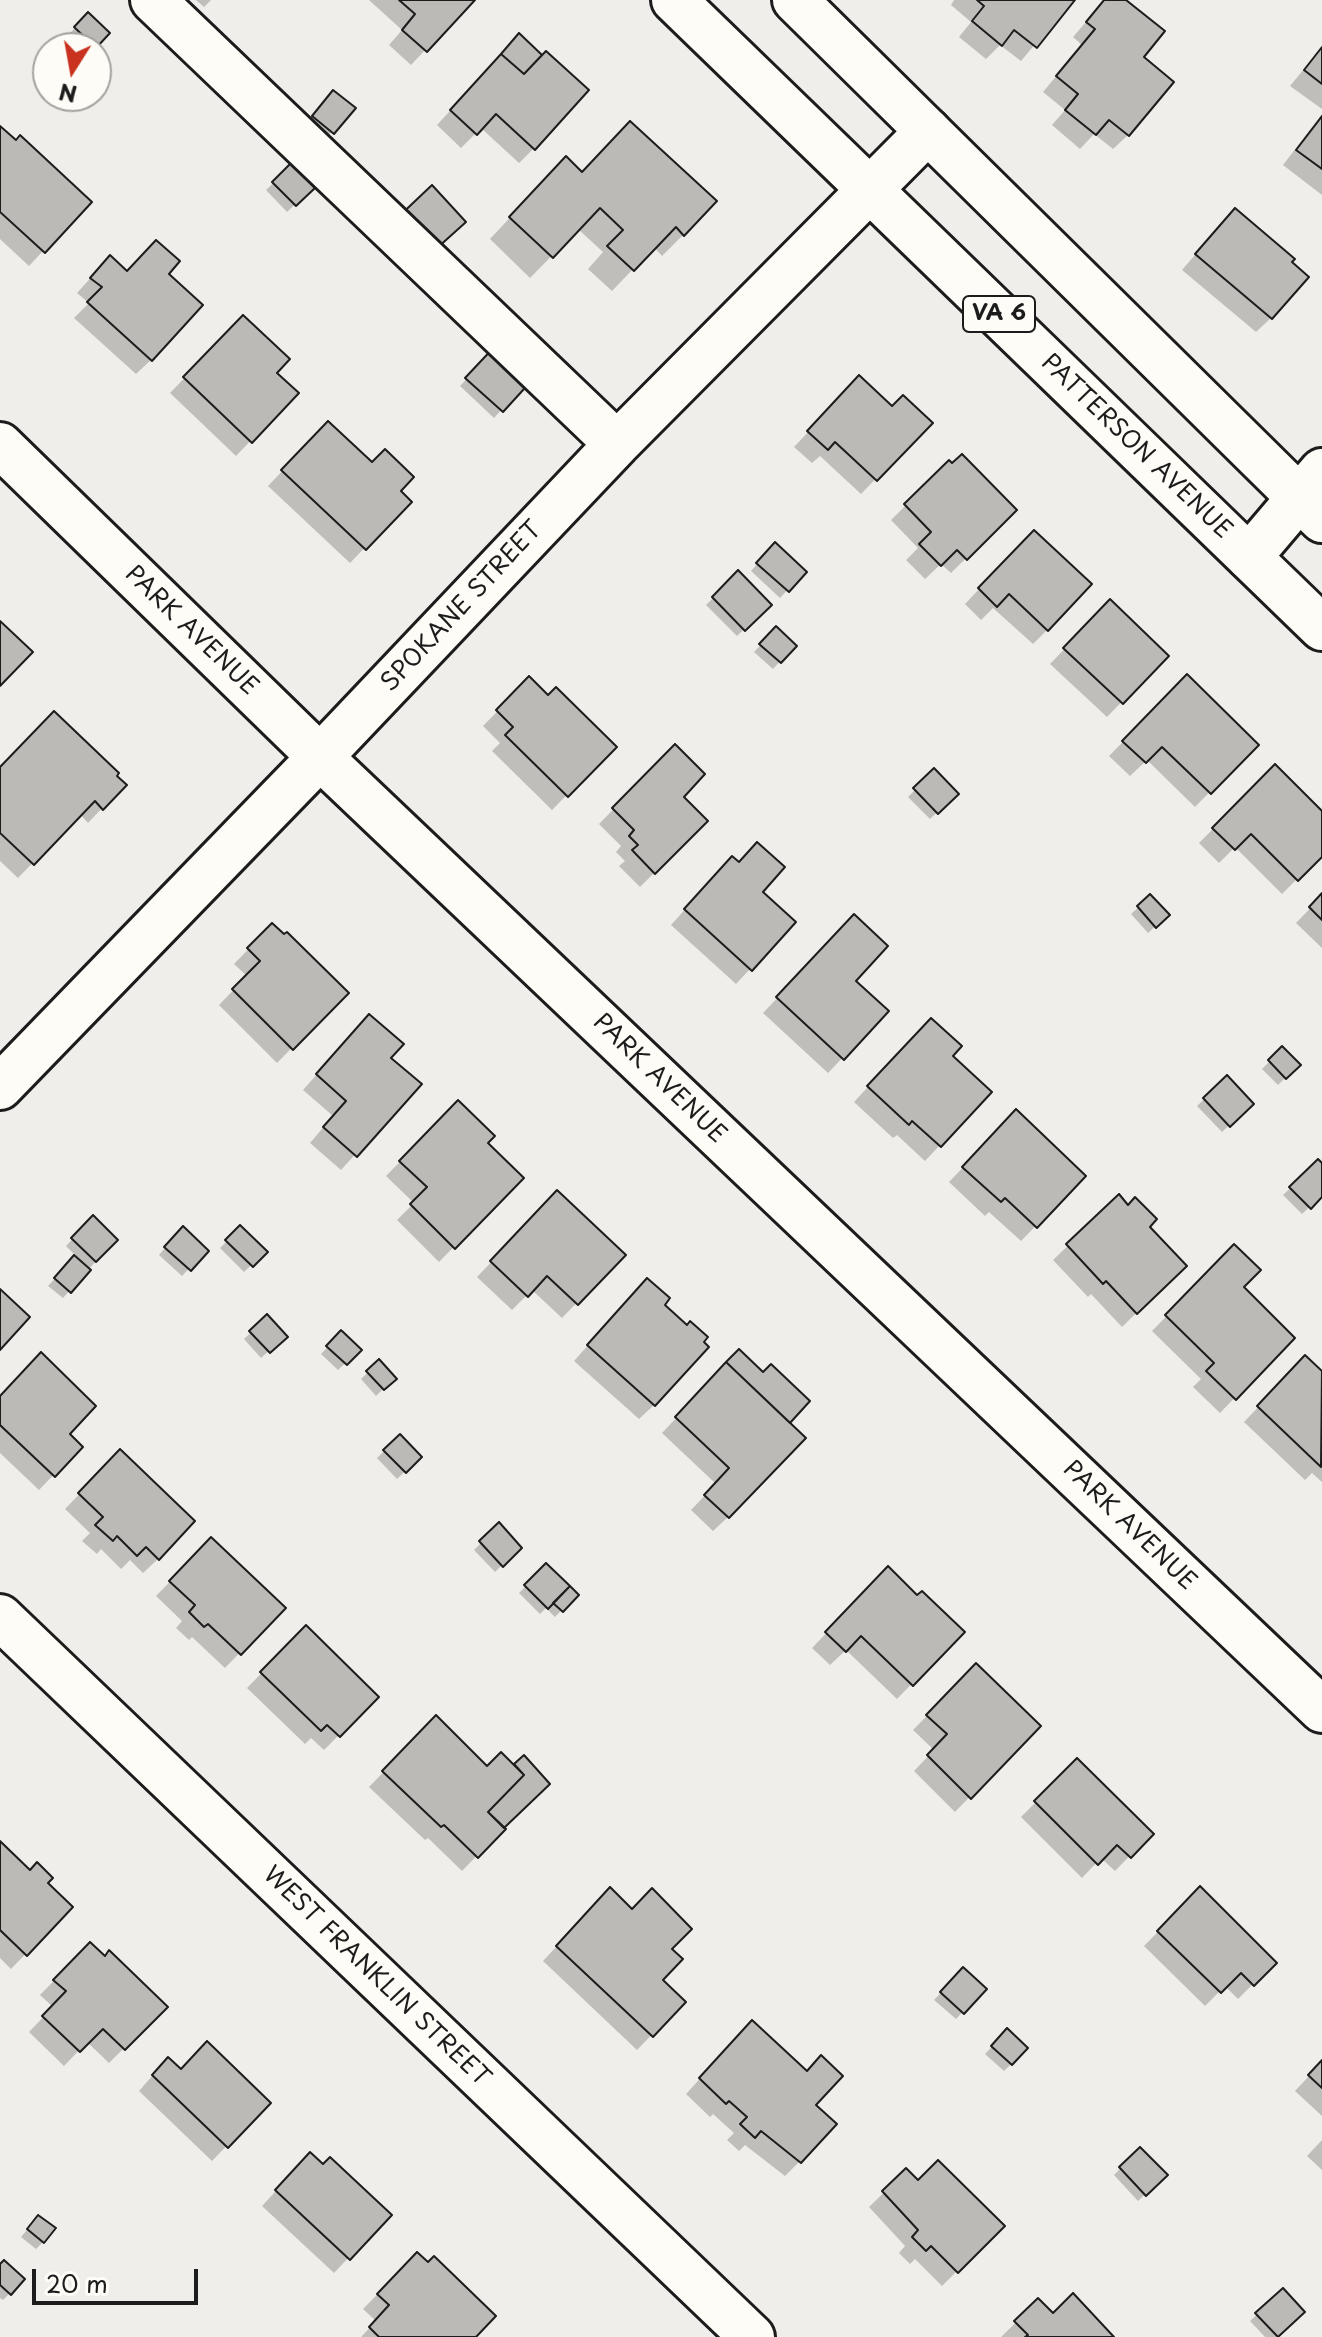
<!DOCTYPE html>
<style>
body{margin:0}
#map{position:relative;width:1322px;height:2337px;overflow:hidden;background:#f0eeea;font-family:"Playpen Sans",sans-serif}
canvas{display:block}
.north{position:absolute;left:32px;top:32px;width:80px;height:80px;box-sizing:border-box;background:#fdfcf7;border:2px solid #a3a29f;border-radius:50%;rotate:191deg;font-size:22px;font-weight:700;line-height:32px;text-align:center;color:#1c1c1c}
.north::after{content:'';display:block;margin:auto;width:28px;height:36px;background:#c8321e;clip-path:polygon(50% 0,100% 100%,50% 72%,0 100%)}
.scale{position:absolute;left:32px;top:2269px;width:166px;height:36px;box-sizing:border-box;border:4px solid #1c1c1c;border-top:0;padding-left:10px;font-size:24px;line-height:28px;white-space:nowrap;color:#1c1c1c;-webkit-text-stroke:6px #fdfcf7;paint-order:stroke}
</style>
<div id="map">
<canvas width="1322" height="2337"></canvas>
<div class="north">N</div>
<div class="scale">20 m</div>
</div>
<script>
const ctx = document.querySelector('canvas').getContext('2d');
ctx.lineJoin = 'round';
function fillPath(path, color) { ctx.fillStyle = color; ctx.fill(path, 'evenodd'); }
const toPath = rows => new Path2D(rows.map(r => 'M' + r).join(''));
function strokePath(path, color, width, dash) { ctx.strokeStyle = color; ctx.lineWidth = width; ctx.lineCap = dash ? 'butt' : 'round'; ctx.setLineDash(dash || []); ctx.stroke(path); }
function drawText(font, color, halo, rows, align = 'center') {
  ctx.font = font + ' "Playpen Sans",sans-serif'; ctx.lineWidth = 6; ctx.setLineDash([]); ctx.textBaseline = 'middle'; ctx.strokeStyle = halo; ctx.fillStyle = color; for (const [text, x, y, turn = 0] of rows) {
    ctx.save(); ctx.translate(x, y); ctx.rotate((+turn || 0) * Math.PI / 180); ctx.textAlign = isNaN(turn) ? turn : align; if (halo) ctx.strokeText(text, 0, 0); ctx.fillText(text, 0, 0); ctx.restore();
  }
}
fillPath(toPath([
 [196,0,211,0,204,7],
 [369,0,472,0,411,65,389,45,402,30],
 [954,0,1072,0,1021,61,1000,45,986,59,959,37,971,22,951,5],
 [1105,0,1123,0,1142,58,1128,135,1113,149,1094,134,1080,149,1052,125,1065,110,1043,92,1082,45,1073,37],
 [88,15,107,33,93,48,82,48,68,35],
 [519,36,542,58,534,148,519,163,481,128,461,148,437,125],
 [1322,47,1322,109,1290,86],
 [326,99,353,108,325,139,306,124],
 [1322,114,1322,195,1283,165],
 [0,129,16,143,43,251,29,266,0,239],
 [609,145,683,235,662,256,654,247,612,291,588,269,603,252,578,229,530,278,490,239,545,180,581,174],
 [291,166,312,188,287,212,266,190],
 [1220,226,1271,318,1256,332,1182,270],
 [96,272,127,273,151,360,136,374,74,318,89,303,77,293],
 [243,318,274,373,296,393,236,456,170,393],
 [497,346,531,378,494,418,460,386],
 [845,393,930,423,861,494,820,456,812,463,794,447],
 [328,423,409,502,350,563,268,486],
 [949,463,1015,510,951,573,941,564,925,579,906,560,918,548,891,520],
 [1019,547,1047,630,1033,644,993,608,981,620,965,604],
 [768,552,804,572,780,598,751,571],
 [738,573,769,605,737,636,706,605],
 [1110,602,1166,656,1107,717,1050,664],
 [776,629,794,646,773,669,754,652],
 [1187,677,1256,745,1195,807,1147,760,1130,776,1109,756],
 [529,679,548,697,614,747,552,810,492,751,500,743,483,726],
 [675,747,681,797,706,821,640,887,619,866,625,861,616,852,621,846,599,824],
 [1275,767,1322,813,1322,854,1282,894,1235,847,1219,863,1199,843],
 [0,769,114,776,124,785,88,823,80,814,18,878,0,861],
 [934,771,956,794,930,819,908,797],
 [718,873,760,892,750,969,736,984,671,925],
 [1322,896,1322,948,1296,923],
 [1150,897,1167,915,1148,933,1131,914],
 [272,925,346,993,277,1063,219,1005,247,976,234,964],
 [840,932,854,981,886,1012,828,1073,763,1013],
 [355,1031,419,1084,341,1170,310,1143,333,1116,303,1090],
 [916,1035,950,1056,989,1093,925,1161,897,1135,893,1138,854,1102],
 [1282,1049,1298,1065,1278,1085,1262,1069],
 [1226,1078,1251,1104,1222,1132,1197,1106],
 [458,1103,485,1143,521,1178,439,1262,397,1220,414,1203,386,1176],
 [1002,1127,1084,1176,1021,1241,989,1212,985,1216,949,1182],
 [1318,1162,1322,1165,1322,1195,1302,1214,1283,1195],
 [1119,1197,1184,1266,1122,1327,1091,1294,1088,1297,1053,1260],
 [543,1208,623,1255,562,1318,532,1290,512,1310,477,1277],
 [93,1218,115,1240,63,1298,48,1286,76,1256,66,1246],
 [240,1228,265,1252,244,1272,220,1248],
 [176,1235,206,1251,182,1276,159,1255],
 [1234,1247,1241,1287,1292,1338,1220,1413,1193,1387,1201,1379,1152,1331],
 [633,1295,663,1305,686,1327,654,1405,639,1419,574,1361],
 [267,1317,285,1336,261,1358,244,1339],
 [341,1333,359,1350,338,1370,321,1354],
 [1305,1358,1322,1373,1322,1482,1312,1473,1305,1480,1244,1422],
 [379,1362,394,1378,376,1396,361,1379],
 [712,1380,787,1423,728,1517,713,1531,691,1510,716,1484,662,1433],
 [0,1398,67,1434,80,1447,39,1490,0,1453],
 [400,1436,420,1457,397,1479,377,1458],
 [120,1452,158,1559,143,1573,130,1560,121,1569,101,1549,97,1554,82,1541,90,1533,65,1509],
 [499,1525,519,1548,495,1572,474,1550],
 [211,1540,283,1608,225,1668,192,1637,189,1640,176,1628,182,1621,156,1596],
 [546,1566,576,1595,555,1617,546,1608,540,1614,519,1593],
 [888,1569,917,1598,962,1632,897,1699,846,1650,830,1665,812,1648],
 [306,1628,377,1697,324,1750,311,1738,305,1744,247,1688],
 [976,1666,1038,1726,955,1812,914,1771,934,1750,913,1730],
 [436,1718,487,1768,514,1767,524,1758,547,1783,462,1871,428,1838,425,1840,369,1787],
 [1077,1761,1151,1834,1115,1871,1101,1858,1082,1878,1021,1817],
 [0,1844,71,1907,11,1969,0,1958],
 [1200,1889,1274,1963,1238,1999,1225,1986,1205,2006,1144,1946],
 [595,1905,670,1950,660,1981,683,2002,637,2050,543,1961],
 [90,1944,165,2007,109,2063,87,2042,64,2066,29,2032,53,2007,40,1995],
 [963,1970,984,1989,956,2019,934,2000],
 [1007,2031,1011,2064,1004,2071,985,2054],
 [738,2037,813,2105,800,2161,785,2176,745,2145,739,2151,727,2140,734,2133,713,2114,710,2117,686,2094],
 [1322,2062,1322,2116,1295,2091],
 [153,2075,268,2103,212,2161,139,2091],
 [1322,2140,1322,2170,1307,2156],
 [1140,2149,1165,2175,1138,2201,1114,2175],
 [296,2169,389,2215,334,2273,262,2206],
 [906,2171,918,2182,1002,2226,942,2286,915,2259,910,2264,899,2253,905,2246,869,2207],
 [32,2224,43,2242,36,2249,21,2237],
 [417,2254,474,2337,361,2337,376,2321,363,2309],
 [0,2266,9,2294,3,2300,0,2298],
 [1283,2291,1302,2312,1276,2337,1265,2337,1250,2321],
 [1038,2301,1052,2316,1112,2337,1001,2337]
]), '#0003');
const building = toPath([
 [399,0,475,0,427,52,402,30,415,14,399,0],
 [977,0,1075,0,1037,48,1014,30,1002,46,972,21,984,6,977,0],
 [1104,0,1126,0,1165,31,1144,57,1174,82,1129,136,1109,120,1096,135,1065,110,1078,94,1056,76,1095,29,1086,22,1104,0],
 [88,12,110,33,96,48,74,27,88,12],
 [519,33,542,55,524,74,501,54,519,33],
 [1322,47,1322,84,1304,70,1322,47],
 [546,51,589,90,535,150,496,114,477,135,450,110,501,54,524,74,546,51],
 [333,90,356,108,334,134,312,116,333,90],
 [1322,116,1322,169,1296,150,1322,116],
 [630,121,717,201,684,236,676,227,634,271,607,246,623,230,600,208,553,258,509,217,566,156,582,172,630,121],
 [0,126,16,140,20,135,92,202,45,253,0,212,0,126],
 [291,163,315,188,296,206,272,182,291,163],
 [432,185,466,222,426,258,393,222,432,185],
 [1235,208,1295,259,1292,262,1309,277,1272,319,1195,254,1235,208],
 [156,240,180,261,169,274,203,305,152,361,87,302,102,287,90,278,110,255,127,271,156,240],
 [243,315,290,359,277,373,299,393,252,443,183,377,243,315],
 [497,344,534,378,503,412,465,378,497,344],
 [859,375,892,406,903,395,933,423,877,481,835,442,828,450,807,431,859,375],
 [328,421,372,462,385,449,414,477,401,491,412,502,366,550,281,470,328,421],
 [962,454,1017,510,967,560,957,550,941,566,919,544,931,532,904,504,949,460,952,463,962,454],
 [1034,530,1092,584,1048,631,1009,594,997,607,978,588,1034,530],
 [775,542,807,572,789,592,756,563,775,542],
 [738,570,772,605,745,631,712,597,738,570],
 [1110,599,1169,656,1123,704,1063,648,1110,599],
 [0,621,33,652,0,686,0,621],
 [776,626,797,646,781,663,759,644,776,626],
 [1187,674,1259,745,1211,794,1162,747,1146,763,1122,741,1187,674],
 [529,676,548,695,556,687,617,747,568,797,505,735,513,727,496,710,529,676],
 [54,711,119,773,117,776,127,785,103,810,95,801,34,865,0,833,0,767,54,711],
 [675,744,705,774,684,797,708,821,655,874,632,850,638,845,629,836,634,830,612,808,675,744],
 [1275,764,1322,811,1322,857,1298,881,1251,834,1235,850,1212,828,1275,764],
 [934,768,959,794,938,814,913,788,934,768],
 [757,842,785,867,763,892,796,922,752,971,684,909,732,856,739,862,757,842],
 [1322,893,1322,920,1309,907,1322,893],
 [1150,894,1170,915,1156,928,1137,906,1150,894],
 [854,914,888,946,856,981,889,1011,844,1060,776,997,854,914],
 [272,923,284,934,287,932,349,993,293,1050,232,989,260,961,247,948,272,923],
 [369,1014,404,1044,391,1058,422,1084,357,1157,323,1127,346,1101,316,1074,369,1014],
 [931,1018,962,1046,953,1056,992,1092,941,1147,912,1121,909,1125,867,1086,931,1018],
 [1282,1046,1301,1065,1286,1079,1268,1060,1282,1046],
 [1227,1075,1254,1104,1230,1127,1203,1098,1227,1075],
 [458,1100,495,1136,488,1143,524,1178,455,1249,410,1204,427,1187,399,1161,458,1100],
 [1016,1109,1086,1176,1037,1228,1005,1198,1001,1202,962,1167,1016,1109],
 [1318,1159,1322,1163,1322,1197,1311,1209,1289,1187,1318,1159],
 [557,1190,626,1255,578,1305,547,1276,528,1297,490,1261,557,1190],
 [1119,1194,1128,1205,1135,1197,1157,1219,1150,1227,1187,1266,1137,1314,1106,1281,1103,1284,1066,1244,1119,1194],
 [93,1215,118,1240,96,1262,71,1238,93,1215],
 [240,1225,268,1252,253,1267,225,1240,240,1225],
 [183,1226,209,1251,191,1271,164,1247,183,1226],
 [1234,1244,1261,1270,1244,1287,1295,1338,1236,1400,1206,1371,1214,1363,1165,1315,1234,1244],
 [74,1255,91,1270,71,1293,54,1278,74,1255],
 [647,1278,670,1298,665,1305,687,1325,690,1321,708,1337,704,1342,709,1347,655,1406,587,1345,647,1278],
 [0,1289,30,1317,0,1350,0,1289],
 [267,1314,288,1337,270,1353,249,1331,267,1314],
 [341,1330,362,1350,347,1365,326,1346,341,1330],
 [739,1349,763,1372,771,1364,810,1401,790,1423,726,1362,739,1349],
 [41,1352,96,1406,70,1434,83,1447,55,1477,0,1425,0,1396,41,1352],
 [1305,1355,1322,1371,1321,1467,1257,1406,1305,1355],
 [379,1359,397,1379,384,1390,366,1371,379,1359],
 [726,1362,806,1438,729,1518,704,1495,729,1468,675,1417,726,1362],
 [400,1434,422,1457,406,1473,383,1450,400,1434],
 [120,1449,195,1521,159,1560,146,1547,137,1556,117,1536,113,1541,95,1525,103,1517,78,1493,120,1449],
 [499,1522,522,1548,503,1567,479,1541,499,1522],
 [211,1537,286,1608,241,1655,208,1624,204,1627,189,1612,195,1605,169,1581,211,1537],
 [546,1563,570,1586,548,1609,524,1585,546,1563],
 [888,1566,917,1595,922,1591,965,1632,913,1686,861,1636,846,1652,825,1632,888,1566],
 [570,1586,579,1595,563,1612,553,1603,570,1586],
 [306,1625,379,1697,340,1737,327,1725,321,1731,260,1672,306,1625],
 [976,1663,1041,1726,971,1799,927,1755,947,1734,926,1715,976,1663],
 [436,1715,487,1766,501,1752,524,1775,488,1812,506,1829,478,1858,444,1825,441,1827,382,1771,436,1715],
 [524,1755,550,1784,504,1828,488,1812,524,1775,514,1764,524,1755],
 [1077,1758,1154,1834,1131,1858,1117,1845,1098,1865,1034,1801,1077,1758],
 [0,1841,30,1870,37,1862,53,1878,48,1883,73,1907,27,1956,0,1930,0,1841],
 [1200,1886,1277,1963,1254,1986,1241,1973,1221,1993,1157,1931,1200,1886],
 [610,1887,632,1909,652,1888,692,1929,672,1949,683,1959,663,1980,686,2002,653,2037,556,1946,610,1887],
 [90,1942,105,1956,109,1950,168,2007,125,2050,103,2029,80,2052,42,2016,66,1991,53,1980,90,1942],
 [963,1967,987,1989,964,2014,940,1992,963,1967],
 [752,2020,807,2071,821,2055,843,2076,816,2105,837,2124,801,2163,761,2131,755,2138,740,2124,747,2117,729,2101,726,2104,699,2078,752,2020],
 [1007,2028,1028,2048,1012,2065,991,2046,1007,2028],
 [207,2041,271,2103,228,2148,152,2075,168,2057,181,2069,207,2041],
 [1322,2060,1322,2088,1308,2075,1322,2060],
 [1140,2147,1168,2175,1146,2196,1119,2167,1140,2147],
 [310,2152,323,2164,330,2157,392,2215,350,2260,275,2190,310,2152],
 [938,2160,1005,2226,958,2273,931,2246,926,2251,912,2237,918,2230,882,2191,906,2168,918,2180,938,2160],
 [38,2215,56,2228,44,2243,27,2229,38,2215],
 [417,2252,428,2262,434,2256,496,2316,476,2337,379,2337,369,2327,389,2305,377,2294,417,2252],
 [4,2260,25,2279,11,2295,0,2285,0,2264,4,2260],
 [1283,2288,1305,2312,1278,2337,1255,2313,1283,2288],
 [1073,2293,1114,2337,1025,2337,1028,2335,1014,2321,1038,2298,1053,2313,1073,2293]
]);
fillPath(building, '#bbbab6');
strokePath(building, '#1c1c1c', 2);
const minor = toPath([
 [153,0,617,444],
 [0,445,320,757,1322,1710],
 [1249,557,1322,471],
 [0,1087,320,757,617,444,928,131],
 [0,1617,752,2337]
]);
const major = toPath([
 [674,0,1322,628],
 [795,0,1322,520]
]);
strokePath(minor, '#1c1c1c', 50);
strokePath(major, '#1c1c1c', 50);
strokePath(minor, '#fdfcf7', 44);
strokePath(major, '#fdfcf7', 44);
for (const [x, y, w] of [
 [999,314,72]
]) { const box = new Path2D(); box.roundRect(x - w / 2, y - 18, w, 36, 6); ctx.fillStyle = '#fdfcf7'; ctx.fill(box); strokePath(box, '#1c1c1c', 2); }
drawText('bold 22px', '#1c1c1c', null, [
 ["VA 6",999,314]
]);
drawText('24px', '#1c1c1c', '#fdfcf7', [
 ["PATTERSON AVENUE",1136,447,44],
 ["SPOKANE STREET",462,607,-47],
 ["PARK AVENUE",191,631,44],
 ["PARK AVENUE",659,1079,44],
 ["PARK AVENUE",1129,1526,44],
 ["WEST FRANKLIN STREET",376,1977,44]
]);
</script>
